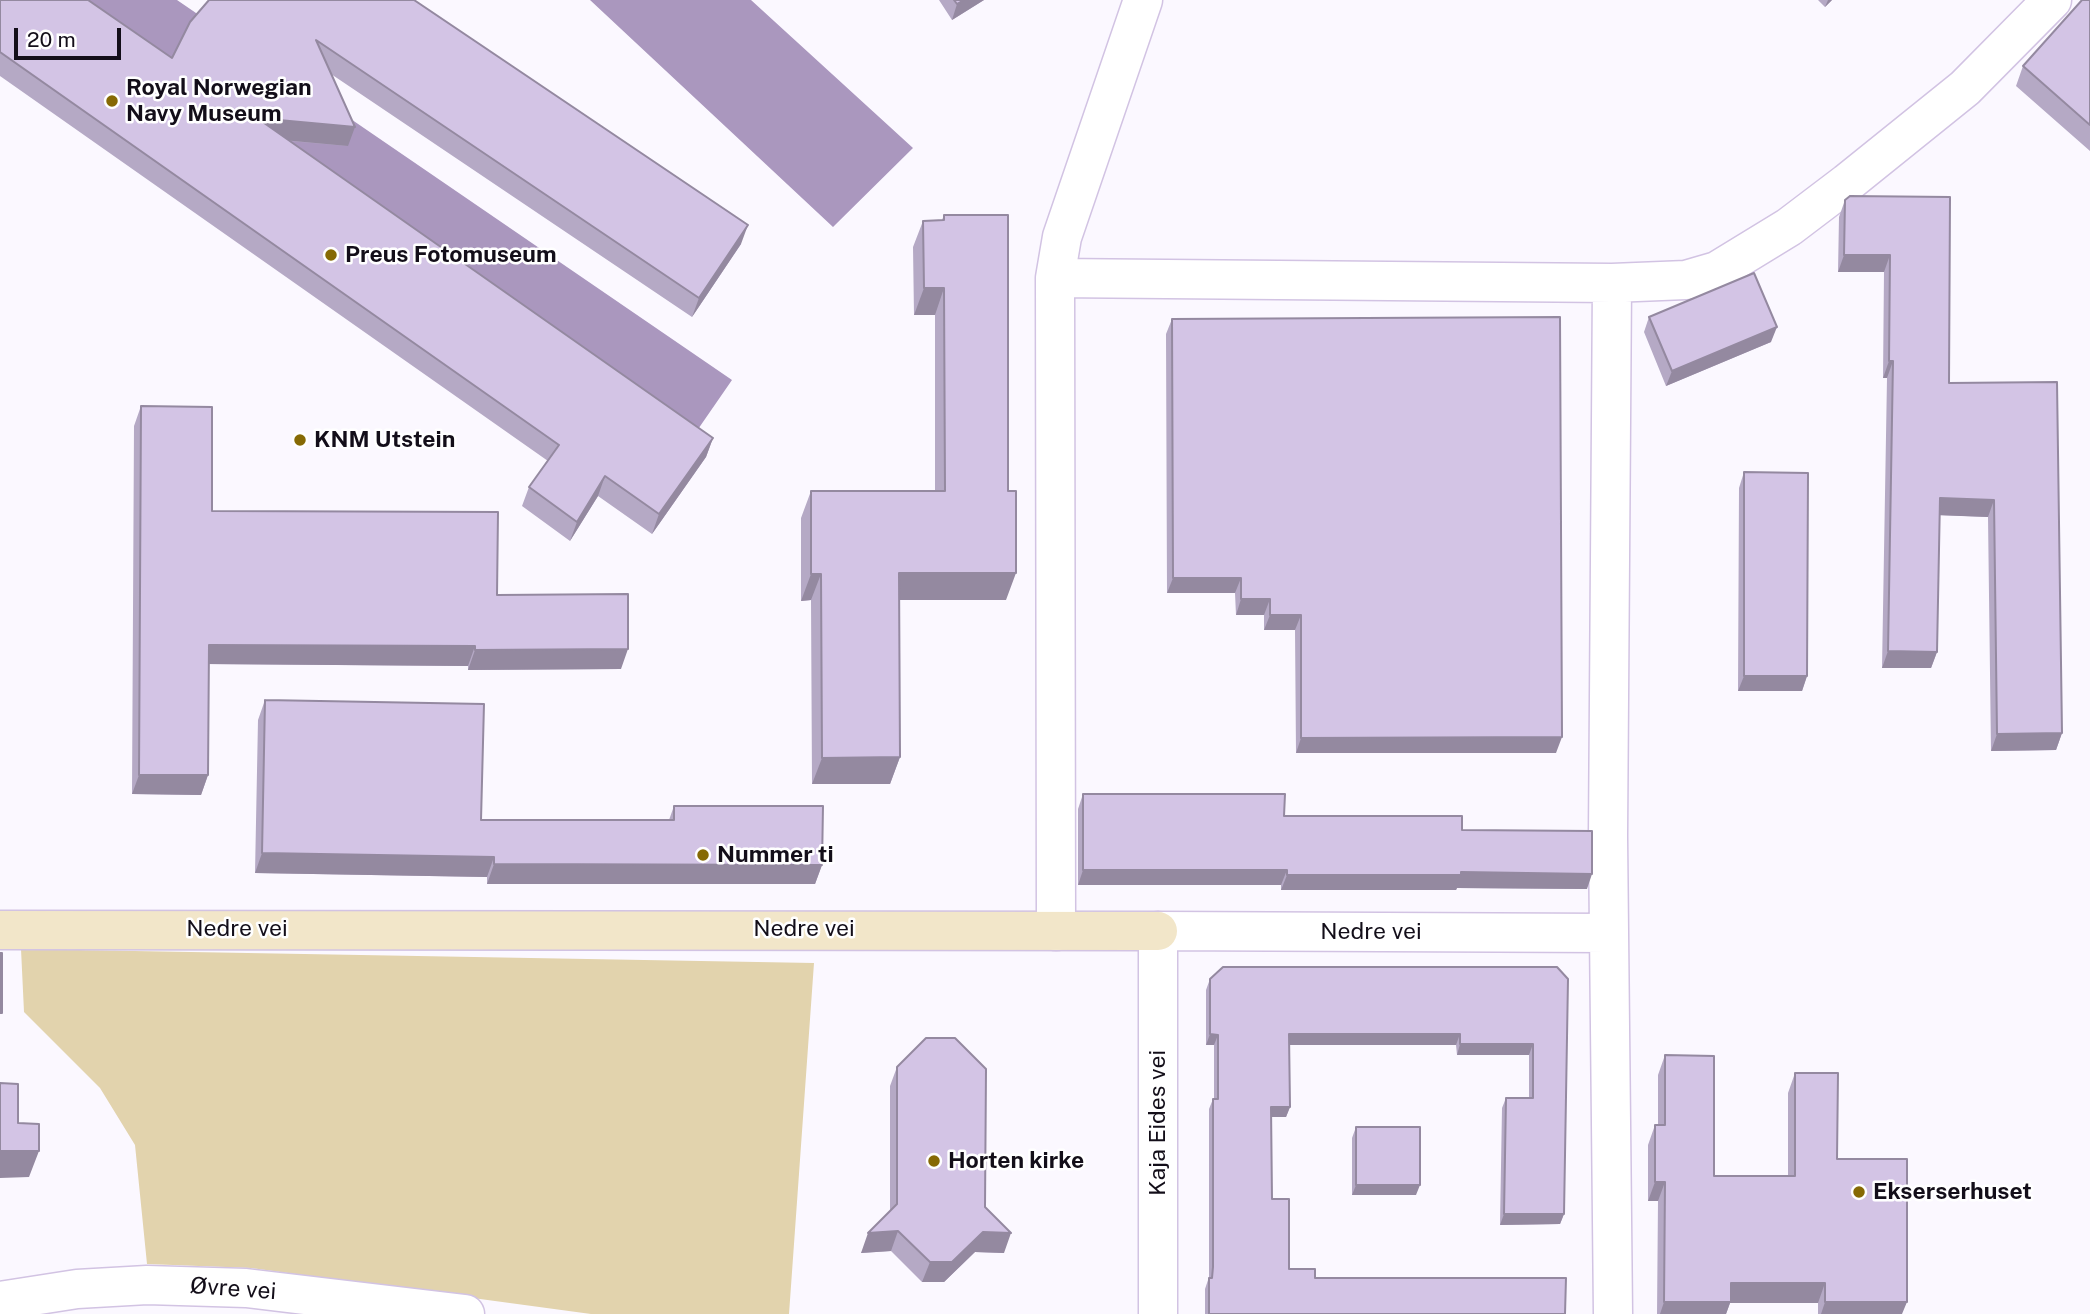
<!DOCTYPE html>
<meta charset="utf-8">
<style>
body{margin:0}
#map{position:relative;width:2090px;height:1314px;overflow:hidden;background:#fbf8ff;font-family:"Public Sans",sans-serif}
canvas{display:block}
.scale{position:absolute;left:14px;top:28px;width:107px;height:32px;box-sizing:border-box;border:4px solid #130e19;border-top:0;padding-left:9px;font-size:21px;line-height:24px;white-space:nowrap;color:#130e19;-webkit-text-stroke:5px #fff;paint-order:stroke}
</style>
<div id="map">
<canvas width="2090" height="1314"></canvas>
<div class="scale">20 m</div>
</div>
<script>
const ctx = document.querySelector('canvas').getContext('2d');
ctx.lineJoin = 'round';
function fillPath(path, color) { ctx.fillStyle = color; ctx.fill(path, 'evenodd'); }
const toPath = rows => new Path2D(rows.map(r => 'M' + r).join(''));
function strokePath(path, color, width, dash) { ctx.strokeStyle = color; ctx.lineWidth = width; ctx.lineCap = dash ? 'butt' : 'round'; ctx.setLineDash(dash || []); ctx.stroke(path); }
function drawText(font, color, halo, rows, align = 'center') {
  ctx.font = font + ' "Public Sans",sans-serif'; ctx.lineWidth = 5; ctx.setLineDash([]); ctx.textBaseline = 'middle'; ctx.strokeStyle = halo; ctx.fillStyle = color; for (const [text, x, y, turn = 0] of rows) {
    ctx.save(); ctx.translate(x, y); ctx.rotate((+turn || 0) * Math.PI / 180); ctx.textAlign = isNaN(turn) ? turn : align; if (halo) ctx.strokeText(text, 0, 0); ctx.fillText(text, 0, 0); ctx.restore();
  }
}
fillPath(toPath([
 [21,949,814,963,789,1314,591,1314,251,1268,147,1264,135,1145,100,1088,24,1012]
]), '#e2d3ad');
fillPath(toPath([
 [82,0,177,0,732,380,694,435],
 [590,0,751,0,913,148,833,227]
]), '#aa97be');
const minor = toPath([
 [1055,278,1612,283,1686,280,1717,271,1789,227,1847,183,1965,88,2052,0],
 [1612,283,1608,836,1613,1314],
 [1056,931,1055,278,1062,237,1143,0],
 [0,1301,77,1289,147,1285,246,1288,465,1314],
 [1158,1314,1158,931,1608,933]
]);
const secondary = toPath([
 [0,930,1158,931]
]);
strokePath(minor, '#d2c3e3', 41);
strokePath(secondary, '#d2c3e3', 41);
strokePath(minor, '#fff', 38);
strokePath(secondary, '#f2e6c9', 38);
fillPath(toPath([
 [0,0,172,58,414,0,741,244,692,317,331,74,348,146,289,141,713,438,706,457,652,534,598,496,570,541,522,506,529,487,548,461,0,76],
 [939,0,984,0,952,20],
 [1818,0,1832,0,1825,7],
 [2090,0,2090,151,2016,86,2023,66],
 [1950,197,1949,383,2057,382,2062,733,2056,750,1991,751,1988,517,1940,515,1937,652,1931,668,1882,668,1887,378,1883,378,1884,272,1838,272,1839,217,1845,200],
 [944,215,1006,600,899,600,900,757,890,784,812,784,811,600,801,601,801,518,811,491,935,491,935,315,914,315,913,247,923,221,942,220],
 [1649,317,1771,342,1666,386,1644,332],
 [1172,319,1556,753,1296,753,1295,630,1264,630,1264,615,1236,615,1235,593,1167,593,1166,334],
 [141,406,212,511,497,595,621,669,468,670,468,666,209,664,208,775,201,795,132,794,134,426],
 [1744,472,1807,676,1802,691,1738,691,1739,488],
 [265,700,481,820,669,820,674,806,822,865,815,884,487,884,487,877,255,873,258,720],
 [1083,794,1284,816,1462,830,1587,889,1457,888,1456,890,1281,890,1281,885,1078,885,1078,809],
 [1557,967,1564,1214,1560,1224,1500,1225,1502,1108,1506,1098,1529,1098,1529,1055,1457,1055,1456,1045,1289,1045,1290,1107,1286,1117,1272,1117,1272,1199,1289,1269,1315,1278,1565,1314,1205,1314,1205,1289,1209,1277,1209,1109,1213,1099,1214,1099,1214,1045,1206,1045,1206,990,1210,979],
 [1665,1055,1714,1176,1788,1176,1788,1093,1795,1073,1837,1159,1902,1314,1818,1314,1818,1303,1730,1303,1726,1314,1657,1314,1658,1201,1648,1201,1648,1145,1655,1125,1658,1125,1658,1075],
 [897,1067,985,1207,1004,1253,975,1252,944,1282,922,1282,891,1251,861,1253,890,1211,890,1086],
 [1356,1127,1416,1195,1352,1195,1352,1138]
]), '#b5a9c5');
fillPath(toPath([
 [964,0,984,0,952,20,957,4],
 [1828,0,1832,0,1825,7],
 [257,118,355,127,348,146,250,137],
 [748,225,741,244,692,317,699,298],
 [1844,255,1890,255,1884,272,1838,272],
 [924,288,944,288,935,315,914,315],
 [1777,327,1771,342,1666,386,1672,371],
 [1889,361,1893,361,1887,378,1883,378],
 [713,438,706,457,652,534,659,514],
 [605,476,598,496,570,541,577,522],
 [1940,498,1994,500,1988,517,1934,515],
 [899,573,1016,573,1006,600,890,600],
 [811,574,821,574,811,600,801,601],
 [1173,578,1241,578,1235,593,1167,593],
 [1241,599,1270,599,1264,615,1236,615],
 [1270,615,1301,615,1295,630,1264,630],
 [209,645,475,646,468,666,202,664],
 [628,649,621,669,468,670,475,650],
 [1888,651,1937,652,1931,668,1882,668],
 [1744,676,1807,676,1802,691,1738,691],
 [2062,733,2056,750,1991,751,1997,734],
 [1562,737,1556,753,1296,753,1301,738],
 [900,757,890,784,812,784,822,758],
 [139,775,208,775,201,795,132,794],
 [262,853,494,857,487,877,255,873],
 [494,864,822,865,815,884,487,884],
 [1083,870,1287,870,1281,885,1078,885],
 [1461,872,1592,874,1587,889,1457,888,1456,890,1281,890,1287,875],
 [1210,1034,1218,1035,1214,1045,1206,1045],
 [1289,1034,1460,1034,1456,1045,1285,1045],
 [1460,1044,1533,1044,1529,1055,1457,1055],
 [1271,1107,1290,1107,1286,1117,1268,1117],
 [0,1151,39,1151,29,1177,0,1178],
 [1655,1182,1665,1182,1658,1201,1648,1201],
 [1356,1185,1420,1185,1416,1195,1352,1195],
 [1504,1214,1564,1214,1560,1224,1500,1225],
 [898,1231,891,1251,861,1253,868,1233],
 [983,1232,1011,1233,1004,1253,975,1252,944,1282,922,1282,930,1262],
 [1731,1283,1825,1283,1818,1303,1730,1303,1726,1314,1660,1314,1664,1302],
 [1825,1302,1907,1302,1902,1314,1821,1314]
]), '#9489a0');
const building = toPath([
 [0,0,88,0,172,58,190,22,209,0,414,0,748,225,699,298,316,40,355,127,257,118,713,438,659,514,605,476,577,522,529,487,559,445,0,52,0,0],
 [954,0,964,0,957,4,954,0],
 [2082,0,2090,0,2090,125,2023,66,2082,0],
 [1850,196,1950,197,1949,383,2057,382,2062,733,1997,734,1994,500,1940,498,1937,652,1888,651,1893,361,1889,361,1890,255,1844,255,1845,200,1850,196],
 [944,215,1008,215,1008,491,1016,491,1016,573,899,573,900,757,822,758,821,574,811,574,811,491,945,491,944,288,924,288,923,221,944,220,944,215],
 [1754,273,1777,327,1672,371,1649,317,1754,273],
 [1560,317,1562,737,1301,738,1301,615,1270,615,1270,599,1241,599,1241,578,1173,578,1172,319,1560,317],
 [141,406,212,407,212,511,498,512,497,595,628,594,628,649,475,650,475,646,209,645,208,775,139,775,141,406],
 [1744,472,1808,473,1807,676,1744,676,1744,472],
 [265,700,484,704,481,820,674,820,674,806,823,806,822,865,494,864,494,857,262,853,265,700],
 [1083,794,1285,794,1284,816,1462,816,1462,830,1592,831,1592,874,1461,872,1461,875,1287,875,1287,870,1083,870,1083,794],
 [0,953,2,953,2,1013,0,1013,0,953],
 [1223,967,1557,967,1568,979,1564,1214,1504,1214,1506,1098,1533,1098,1533,1044,1460,1044,1460,1034,1289,1034,1290,1107,1271,1107,1272,1199,1289,1199,1289,1269,1315,1269,1315,1278,1566,1278,1565,1314,1209,1314,1209,1278,1212,1278,1213,1267,1213,1099,1218,1099,1218,1035,1210,1034,1210,979,1223,967],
 [926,1038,955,1038,986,1069,985,1207,1011,1233,983,1232,952,1262,930,1262,898,1231,868,1233,897,1204,897,1067,926,1038],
 [1665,1055,1714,1056,1714,1176,1795,1176,1795,1073,1838,1073,1837,1159,1907,1159,1907,1302,1825,1302,1825,1283,1731,1283,1731,1302,1664,1302,1665,1182,1655,1182,1655,1125,1665,1125,1665,1055],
 [0,1083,18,1084,18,1123,39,1124,39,1151,0,1151,0,1083],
 [1356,1127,1420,1127,1420,1185,1356,1185,1356,1127]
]);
fillPath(building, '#d3c4e5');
strokePath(building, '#9489a0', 2);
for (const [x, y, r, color] of [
 [112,101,7,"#866904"],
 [331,255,7,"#866904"],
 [300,440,7,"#866904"],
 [703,855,7,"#866904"],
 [934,1161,7,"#866904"],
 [1859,1192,7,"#866904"]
]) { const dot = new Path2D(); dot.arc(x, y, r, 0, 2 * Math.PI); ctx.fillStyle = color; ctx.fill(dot); strokePath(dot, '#fff', 2.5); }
drawText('bold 23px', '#130e19', '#fff', [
 ["Royal Norwegian",126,88],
 ["Navy Museum",126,114],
 ["Preus Fotomuseum",345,255],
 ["KNM Utstein",314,440],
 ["Nummer ti",717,855],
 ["Horten kirke",948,1161],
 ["Ekserserhuset",1873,1192]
], 'left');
drawText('23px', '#130e19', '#fff', [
 ["Nedre vei",237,929],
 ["Nedre vei",804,929],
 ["Nedre vei",1371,932],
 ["Kaja Eides vei",1158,1123,-90],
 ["Øvre vei",233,1289,4]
]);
</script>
